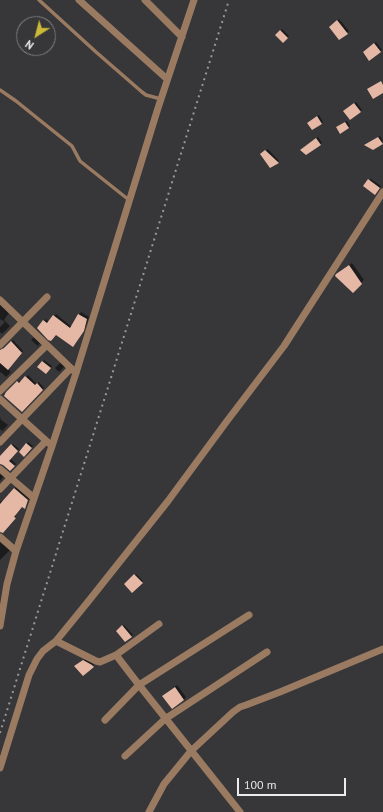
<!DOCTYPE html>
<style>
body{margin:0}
#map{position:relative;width:383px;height:812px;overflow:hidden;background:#373638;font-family:"PT Sans",sans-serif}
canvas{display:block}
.north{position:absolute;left:16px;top:16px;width:40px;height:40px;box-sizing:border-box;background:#373638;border:1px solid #7f7e80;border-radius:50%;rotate:216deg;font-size:11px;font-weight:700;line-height:16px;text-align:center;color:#ebeaec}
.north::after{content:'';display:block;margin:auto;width:14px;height:18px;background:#ccb938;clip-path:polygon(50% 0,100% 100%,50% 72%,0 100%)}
.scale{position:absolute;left:237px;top:778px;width:109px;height:18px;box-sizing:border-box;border:2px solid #ebeaec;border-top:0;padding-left:5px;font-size:12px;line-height:14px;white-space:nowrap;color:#ebeaec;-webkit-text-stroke:3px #373638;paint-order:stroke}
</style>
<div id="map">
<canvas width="383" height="812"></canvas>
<div class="north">N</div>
<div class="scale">100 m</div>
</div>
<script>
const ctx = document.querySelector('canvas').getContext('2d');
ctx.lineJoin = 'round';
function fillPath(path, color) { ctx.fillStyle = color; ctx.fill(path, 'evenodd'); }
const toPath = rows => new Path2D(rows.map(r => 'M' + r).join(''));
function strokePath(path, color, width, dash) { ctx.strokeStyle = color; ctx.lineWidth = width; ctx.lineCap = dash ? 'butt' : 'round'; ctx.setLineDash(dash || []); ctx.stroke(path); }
fillPath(toPath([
 [339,19,349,31,340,39,332,25],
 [282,29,289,36,283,42,276,35],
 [376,42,382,50,380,51,365,51],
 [356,102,362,110,360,111,346,110],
 [319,115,323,122,312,129,310,121],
 [347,121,350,126,348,128,337,127],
 [380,136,383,141,382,143,367,144],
 [318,137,322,143,306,154,303,149],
 [268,149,279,161,278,162,261,155],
 [371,179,381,186,376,192,369,180],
 [352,263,364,280,353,291,340,271],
 [0,304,9,313,4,320,10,326,2,334,0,332,0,327,5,322,0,319],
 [81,312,89,317,85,328,75,344,44,321,46,319,49,322,56,314,72,327],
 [34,337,40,343,38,346,31,340],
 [13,340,23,351,8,369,11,372,6,377,1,372,0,373,0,351,6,347],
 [44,360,52,366,48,371,39,367],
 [61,362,65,366,59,372,55,368],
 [28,375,37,384,39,382,44,388,22,411,7,392,19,381,21,382],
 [0,417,1,418,0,419,8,425,2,431,0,429],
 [28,442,33,446,24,455,20,452],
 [13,444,19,449,10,458,16,464,10,470,0,461,0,457],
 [0,472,4,476,0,481],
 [16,487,29,498,26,506,22,506,15,515,16,516,4,530,0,531,0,502,1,501,3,502],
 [0,541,10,550,0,560],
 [136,574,143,581,132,592,125,584],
 [124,625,133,635,131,637,117,631],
 [85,659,93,663,94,665,84,675,77,664],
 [177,685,186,697,184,700,166,693]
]), '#0007');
fillPath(toPath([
 [337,20,348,34,339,40,329,27],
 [280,30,288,38,283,43,275,35],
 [374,43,381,52,369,61,363,52],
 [381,81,383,85,383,93,373,99,367,89],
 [354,103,361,112,350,120,343,111],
 [317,116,322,124,312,130,307,123],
 [345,122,349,128,340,134,336,127],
 [378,137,383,144,373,150,364,145],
 [316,138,321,145,306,155,300,150],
 [265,150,279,163,270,168,260,154],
 [368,179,380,188,375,195,363,186],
 [349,265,362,284,353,293,335,276,336,274],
 [78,314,87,319,84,331,73,347,56,335,51,341,48,340,37,328,43,320,47,323,53,315,70,328],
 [11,341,22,353,8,370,0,363,0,350,4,348],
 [42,361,51,368,46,374,37,367],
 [25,376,35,385,37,383,43,390,22,412,4,396,6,392,17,381,19,383],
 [26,443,32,448,24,457,19,452],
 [11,444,18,451,9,461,15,466,10,471,3,465,0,464,0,456],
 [14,488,28,500,25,509,22,507,14,517,16,518,3,533,0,532,0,504],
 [134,574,143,583,132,593,124,584],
 [122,625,132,637,125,642,116,631],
 [83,660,92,665,94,667,83,676,74,666],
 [175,687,184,700,172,709,162,696]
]), '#e5b8a6');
strokePath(toPath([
 [39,0,96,52,142,92,146,95,161,99],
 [0,90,16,101,72,146,80,161,129,200]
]), '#9a7b62', 3.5);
strokePath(toPath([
 [79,0,167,79],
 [145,0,182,37],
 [0,300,76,373],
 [0,345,47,297],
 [0,391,47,345],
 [0,399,52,446],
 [0,442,71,368],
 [0,469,34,498],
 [0,489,46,441],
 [0,537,16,551],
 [0,626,7,584,16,551,52,446,76,373,158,108,194,0],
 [56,641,96,661,100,662,116,655,159,624],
 [116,655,139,685,240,812],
 [105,720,139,685,249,615],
 [125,756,165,719,267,652],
 [0,768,29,675,37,659,43,651,56,641,87,603,168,501,227,421,284,346,383,192],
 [149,812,164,784,191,751,233,712,240,707,246,705,280,692,383,649]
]), '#9a7b62', 7);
strokePath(toPath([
 [0,733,229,0]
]), '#989799', 2, [2, 4]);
</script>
